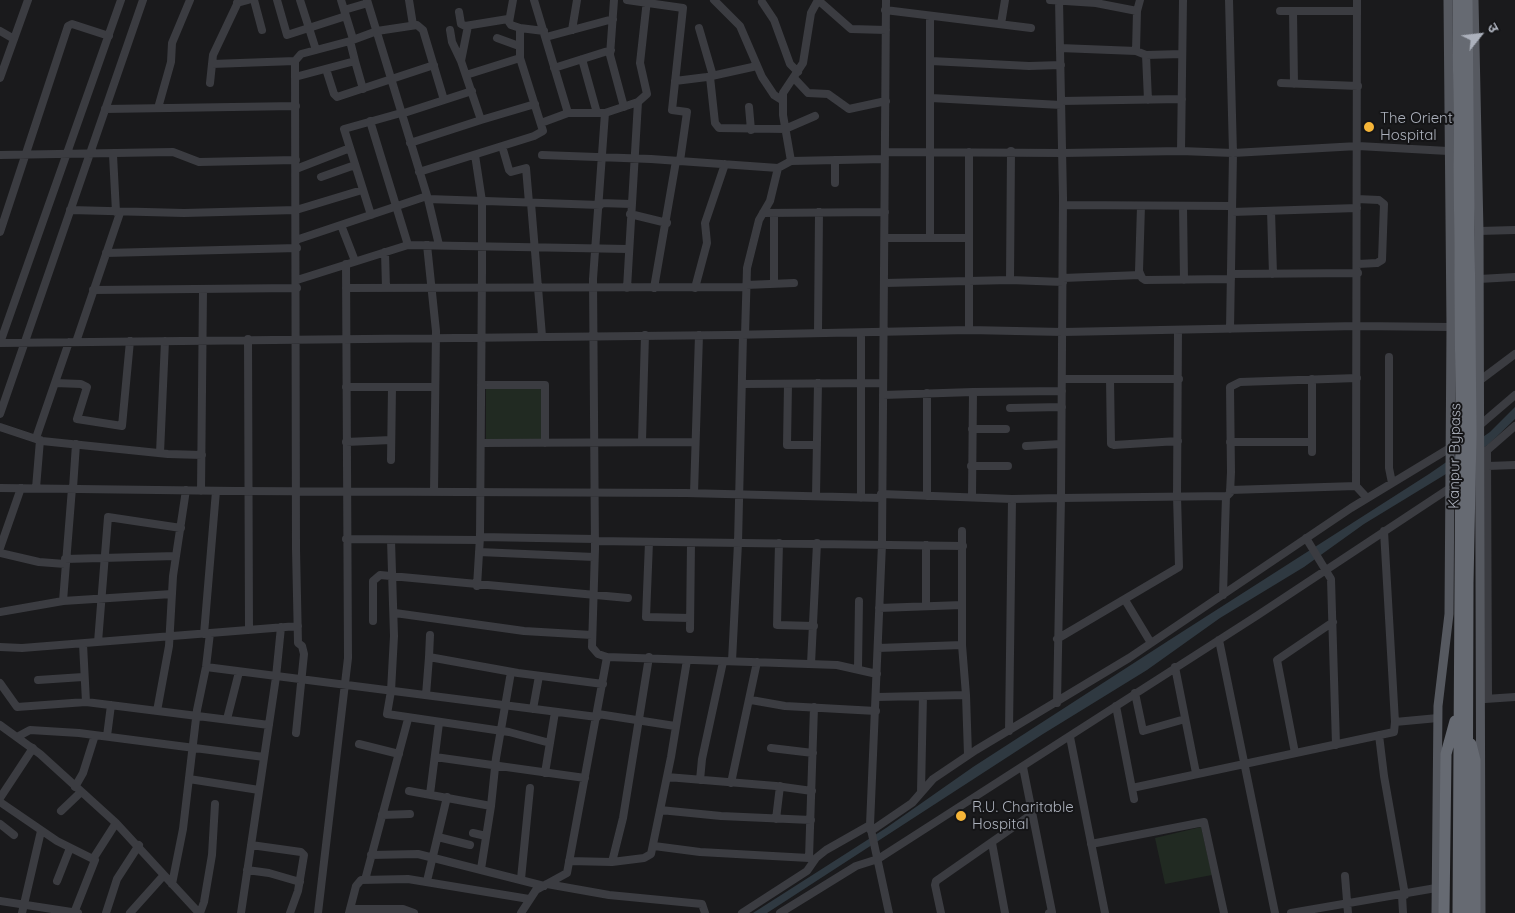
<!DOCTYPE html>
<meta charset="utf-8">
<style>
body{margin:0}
#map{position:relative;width:1515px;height:913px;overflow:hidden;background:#1a1a1c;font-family:Quicksand,"Noto Sans Devanagari",sans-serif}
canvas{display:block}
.north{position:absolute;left:1455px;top:10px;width:50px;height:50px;-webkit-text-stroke:4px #151517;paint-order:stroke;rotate:61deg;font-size:14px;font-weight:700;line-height:20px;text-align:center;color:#acb1bc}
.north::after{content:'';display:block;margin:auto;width:18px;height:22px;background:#acb1bc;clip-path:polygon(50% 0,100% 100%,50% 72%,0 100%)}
</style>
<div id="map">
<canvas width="1515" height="913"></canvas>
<div class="north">उ</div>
</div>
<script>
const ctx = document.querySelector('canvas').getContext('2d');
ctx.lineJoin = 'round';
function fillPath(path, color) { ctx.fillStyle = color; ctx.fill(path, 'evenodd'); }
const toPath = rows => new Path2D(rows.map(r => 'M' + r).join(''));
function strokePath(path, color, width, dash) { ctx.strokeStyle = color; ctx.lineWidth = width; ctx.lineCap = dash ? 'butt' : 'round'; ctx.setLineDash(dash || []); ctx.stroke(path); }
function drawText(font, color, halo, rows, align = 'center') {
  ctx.font = font + ' Quicksand,sans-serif'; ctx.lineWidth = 4; ctx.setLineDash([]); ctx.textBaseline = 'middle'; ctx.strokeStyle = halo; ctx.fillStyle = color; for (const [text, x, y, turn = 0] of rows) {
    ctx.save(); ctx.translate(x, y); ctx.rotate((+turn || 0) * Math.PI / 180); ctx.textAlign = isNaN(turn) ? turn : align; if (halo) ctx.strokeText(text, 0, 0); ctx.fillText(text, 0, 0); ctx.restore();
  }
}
fillPath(toPath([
 [486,388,542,389,541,439,486,439],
 [1201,827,1212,875,1165,884,1155,838]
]), '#212a22');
fillPath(toPath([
 [1515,407,1515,419,1489,444,1446,474,1364,524,1304,567,1220,618,1147,670,1043,734,767,913,753,913,886,828,973,767,1171,639,1429,474,1490,432]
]), '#2f3941');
strokePath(toPath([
 [239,0,213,55,212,64,295,61,296,549,298,643,302,646,304,654,296,733],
 [254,0,262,30],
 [277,0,287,35,346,16],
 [300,0,316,50],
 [341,0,353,39],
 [367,0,428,199,600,205],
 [409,0,413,25],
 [534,0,568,113],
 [614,0,610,55,624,107],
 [627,0,683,8,672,110,687,112,680,161],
 [714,0,740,26,762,77,774,95,782,100],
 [818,0,851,29,886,30],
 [886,0,882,544,870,825,889,913],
 [1050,0,1096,3,1137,11],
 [1059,0,1063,197,1061,498,1227,496,1230,493,1231,472,1230,387,1240,382,1357,378],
 [1229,0,1233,153,1230,329],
 [1357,0,1356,486,1367,498],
 [762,2,774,20,790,64,798,72],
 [237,3,248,0],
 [344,10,368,3],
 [885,10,1031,28],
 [1280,11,1357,11],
 [1293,11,1294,84],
 [459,12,461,24,465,26,508,19],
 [1001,24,1005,0],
 [468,26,461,61,481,120,535,104],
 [520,28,544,31],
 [699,28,713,76],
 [450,30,452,42,461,61],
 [572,30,577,0],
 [0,31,14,39],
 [546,37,613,19],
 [497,38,519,46],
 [1060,48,1136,51,1146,55,1182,54],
 [1136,51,1137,11,1140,0],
 [1146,55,1148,100],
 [582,59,597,113],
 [295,61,301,54,350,41],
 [355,61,363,89],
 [931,61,1029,66,1061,65],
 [554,68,611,50],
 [326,69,334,94,337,97,434,65],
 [466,75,520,58],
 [295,77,355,61,350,41,377,31,417,25,423,30,444,100],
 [710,77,715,123,719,128,785,129,815,116],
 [0,78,28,0],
 [794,78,808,93,828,94,849,109,886,101],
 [675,81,707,77,757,66],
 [210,83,212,64],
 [1281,83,1358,86],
 [931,98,1061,105],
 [1061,101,1182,99],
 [749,107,751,130],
 [158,108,171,62,172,43,190,0],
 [105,109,296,106],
 [605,113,593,279,595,549,592,647,598,654,607,657,837,665,877,674],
 [401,114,472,91],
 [370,121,408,245],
 [541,123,568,113,605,113,638,102,647,94,640,63,647,0],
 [410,143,481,120],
 [502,146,509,170,511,172,526,168,529,203],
 [1181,151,1183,0],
 [886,152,1063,153,1181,151,1233,153,1358,146,1448,151],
 [969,152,969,330],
 [0,155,173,152,199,162,296,160],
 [113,155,116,212],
 [475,155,482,201,482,270,480,537,477,586],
 [542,155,651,159,778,168,791,161,885,159],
 [791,161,783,115,783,93,803,63,811,13,818,0],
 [296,169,350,148],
 [419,172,534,136,543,131,520,58,520,28,511,25,509,22,513,0],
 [321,177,355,165],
 [835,183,835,160],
 [428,199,439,245],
 [1357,199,1379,200,1384,204,1382,260,1377,263,1358,264],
 [531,203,542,336],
 [600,203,631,204],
 [1063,205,1232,206],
 [1141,206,1139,271,1142,278,1145,280,1231,279],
 [1183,206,1184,280],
 [70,210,184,213,296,210,362,190],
 [1271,211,1273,274],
 [1232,212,1357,208],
 [763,213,885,212],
 [774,213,774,284],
 [630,214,667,223],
 [371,215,344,129,401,113],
 [341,225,355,261],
 [1479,231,1515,230],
 [0,232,68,26,72,24,109,36],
 [885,238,968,238],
 [930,238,930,17],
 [296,240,427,196],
 [427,245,436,331,434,492],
 [385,252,386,288],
 [106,253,297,248],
 [1231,274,1358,273],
 [1063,278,1140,275],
 [1479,279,1515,277],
 [297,280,408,245,628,249],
 [1010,280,1011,151],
 [885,283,1010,280,1063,282],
 [746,285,794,283],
 [346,288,746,287],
 [627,288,638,102],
 [654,288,676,161],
 [695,288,707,243,705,223,725,164],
 [93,290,297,288],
 [818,333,819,212],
 [745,335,747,268,759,220,770,201,778,168],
 [248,339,249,630],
 [76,342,120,213],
 [0,343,729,335,969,330,1063,332,1357,326,1451,327],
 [0,343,121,0],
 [1389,357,1389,468,1392,483],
 [1062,379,1179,379],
 [1110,379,1111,444,1114,445,1178,441],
 [1312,379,1312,452],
 [1479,381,1515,354],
 [55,383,81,384,87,387,77,419,122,426,130,341],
 [742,384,883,383],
 [788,384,787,445,817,445],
 [481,385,545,385,545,443],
 [346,387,435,387],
 [973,392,1062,391],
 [927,393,927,496],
 [883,395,973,392,972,497],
 [1010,408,1062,407],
 [0,414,143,0],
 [1480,425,1515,395],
 [0,427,42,441,168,454,202,455],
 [972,429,1006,429],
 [36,438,69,342],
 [642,441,645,335],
 [346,442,391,440],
 [1230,442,1312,442],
 [481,443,695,442],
 [1026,446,1061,444],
 [1487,450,1488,698],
 [160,453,165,341],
 [1484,453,1515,426],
 [391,460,392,387],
 [971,466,1008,466],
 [1488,466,1515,465],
 [0,488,236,491,686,493,881,498],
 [36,488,40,440],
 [73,488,76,444],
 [1230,490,1356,486],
 [201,491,203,290],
 [694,493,699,335],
 [881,494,1012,499,1061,498,1057,703],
 [816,496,818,383],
 [861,498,861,333],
 [962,531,962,645,966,695,968,755],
 [480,537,595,539],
 [1306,538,1331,579,1336,745],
 [346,539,480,540],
 [391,540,394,636,391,691,387,714,509,732,550,743],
 [595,541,963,546],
 [649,542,646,617,690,618],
 [779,543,777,625,814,626],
 [0,548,21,488],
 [479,552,594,557],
 [0,553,39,562,65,564],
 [65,559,176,556],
 [1223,595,1226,496],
 [1125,600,1151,643],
 [63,601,72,488],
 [926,606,926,545],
 [879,608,962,605],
 [0,612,63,601,172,594],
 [395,613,524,631,592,635],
 [373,621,373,581,380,575,628,598],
 [690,629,691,543],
 [204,634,216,491],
 [1057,639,1179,567,1177,496,1178,330],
 [1219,640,1275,913],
 [98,642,108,517,181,528],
 [83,644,86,702],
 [0,647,22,648,298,626],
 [878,648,962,645],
 [429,657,430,635],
 [732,661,738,543,743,335],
 [811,664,817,543],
 [206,667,597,717],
 [1175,667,1196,773],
 [858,668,859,601],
 [38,680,83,677],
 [0,683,17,707,86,702,269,725],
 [1135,693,1143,731,1185,719],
 [426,695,429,657,518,673,603,684],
 [877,697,966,695],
 [1485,699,1515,697],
 [751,700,785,706,876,711],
 [1116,706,1134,799],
 [533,709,539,676],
 [157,711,169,646,173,576,186,490],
 [598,714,675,726],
 [227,719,239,672],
 [1395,722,1438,718],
 [0,725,40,754,116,823,199,913],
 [1009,731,1012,499],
 [1379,735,1384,776,1405,895],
 [107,736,111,705],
 [17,737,30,730,79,733,264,757],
 [1070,737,1105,913],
 [359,744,399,754],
 [771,748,813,753],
 [1295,753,1277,660,1333,622],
 [435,757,585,778],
 [1023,767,1052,912,1049,913],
 [545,773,555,712],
 [667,777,776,786,812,791],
 [189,779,259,790],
 [700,780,702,759,723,662],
 [731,783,757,662],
 [75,787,83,773,95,735],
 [1132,788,1394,732,1395,722,1384,531],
 [409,791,491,806],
 [921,792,923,696],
 [430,794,439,723],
 [0,798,33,748],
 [0,802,57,841,95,860,74,913],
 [660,810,721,816,811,820],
 [61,811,81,792],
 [382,815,410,814],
 [776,819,780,786],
 [0,824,14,835],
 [871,831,912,803,933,779,976,750,1129,658,1351,508,1450,448],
 [473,833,486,836],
 [438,837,470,845],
 [992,843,1005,913],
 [1091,844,1204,822,1224,913],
 [251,845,301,852,304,855,298,891,290,913],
 [654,846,700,852,809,858],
 [371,855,418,854,544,886],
 [95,860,93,859,116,823],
 [569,861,612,862,644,858,651,854,671,757,687,660],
 [814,861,809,858,814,707],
 [612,862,623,818,649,657],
 [481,869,491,806,496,758,511,672],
 [247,870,269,873,300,882],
 [1345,876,1348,913],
 [521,879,530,788],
 [365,880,408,719],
 [57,881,70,848],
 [427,881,447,797],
 [172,884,183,829,197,710,206,667,210,633],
 [547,884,609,895,702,904,705,913],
 [1402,895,1403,913],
 [0,901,78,913],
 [350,909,403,909,414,913],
 [22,913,41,831],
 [106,913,117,879,139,845],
 [130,913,164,875],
 [200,913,204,902,212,855,215,804],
 [241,913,276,677,281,627],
 [318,913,348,658,346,264],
 [349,913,356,886,361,880,408,879,529,899],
 [521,913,536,890,567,873,607,657],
 [742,913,807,871,816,858,826,850,870,825],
 [780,913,856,866,878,859,1258,615,1450,488],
 [941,913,935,885,936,881,1032,814],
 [1291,913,1436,888]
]), '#3b3c41', 8);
strokePath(toPath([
 [1474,0,1479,231,1481,913],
 [1436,913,1438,706,1449,614,1451,327,1448,0]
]), '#565960', 9);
strokePath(toPath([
 [1471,744,1475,760,1475,911],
 [1444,913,1446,754,1455,721],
 [1458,913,1461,420,1458,0],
 [1467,913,1468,583,1471,435,1467,0]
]), '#666a72', 11);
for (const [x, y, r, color] of [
 [1369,127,6,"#f6b538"],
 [961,816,6,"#f6b538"]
]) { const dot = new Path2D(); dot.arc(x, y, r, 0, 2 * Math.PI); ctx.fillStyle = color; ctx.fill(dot); strokePath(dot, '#151517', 2); }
drawText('15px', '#acb1bc', '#151517', [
 ["The Orient",1380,118],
 ["Hospital",1380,135],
 ["R.U. Charitable",972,807],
 ["Hospital",972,824]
], 'left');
drawText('15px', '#acb1bc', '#151517', [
 ["Kanpur Bypass",1455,456,-89]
]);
</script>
